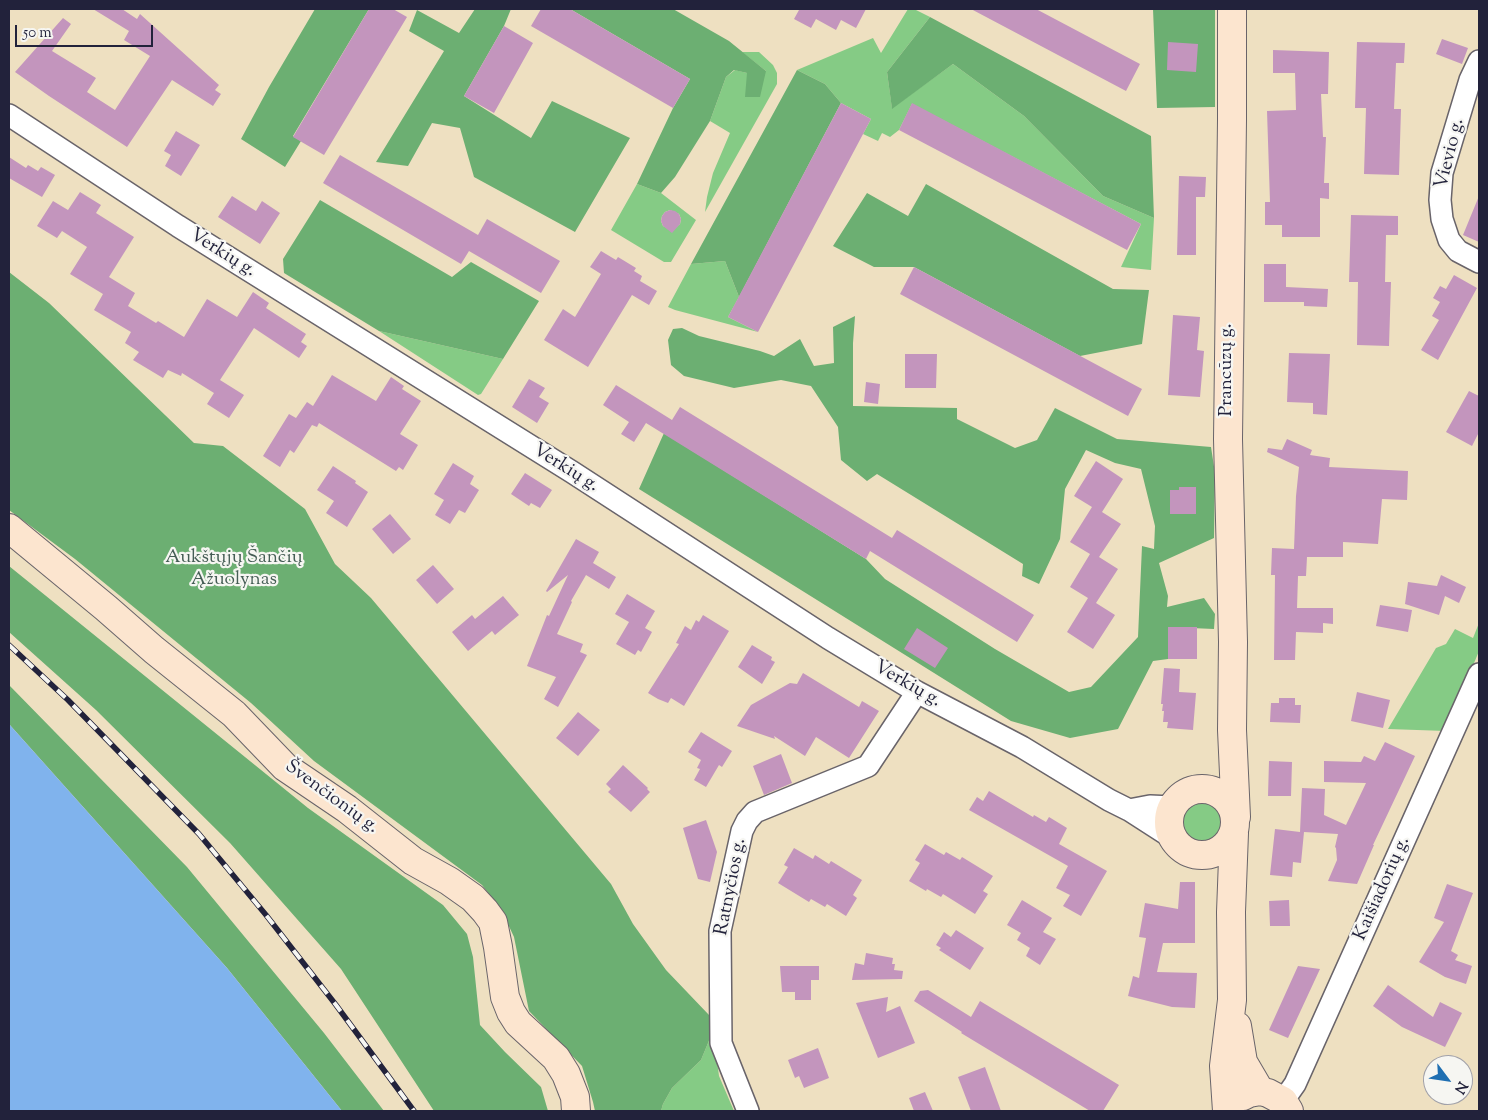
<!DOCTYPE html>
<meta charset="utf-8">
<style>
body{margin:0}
#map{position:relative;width:1488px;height:1120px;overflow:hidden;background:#eee0c1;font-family:"Sorts Mill Goudy",serif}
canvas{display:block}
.frame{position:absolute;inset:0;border:10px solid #22223b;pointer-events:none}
.north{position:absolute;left:1423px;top:1055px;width:50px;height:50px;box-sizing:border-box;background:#f6f6f2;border:1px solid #a1a1a9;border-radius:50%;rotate:121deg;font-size:14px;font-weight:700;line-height:20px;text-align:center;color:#22223b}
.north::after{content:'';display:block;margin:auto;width:18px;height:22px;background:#1f6fb2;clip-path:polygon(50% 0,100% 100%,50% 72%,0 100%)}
.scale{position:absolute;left:15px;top:25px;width:138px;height:22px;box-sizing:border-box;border:2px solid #22223b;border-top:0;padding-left:6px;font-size:15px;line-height:18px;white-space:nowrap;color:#22223b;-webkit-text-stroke:4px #f6f6f2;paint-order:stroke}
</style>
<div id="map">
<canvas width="1488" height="1120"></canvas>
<div class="frame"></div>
<div class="north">N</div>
<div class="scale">50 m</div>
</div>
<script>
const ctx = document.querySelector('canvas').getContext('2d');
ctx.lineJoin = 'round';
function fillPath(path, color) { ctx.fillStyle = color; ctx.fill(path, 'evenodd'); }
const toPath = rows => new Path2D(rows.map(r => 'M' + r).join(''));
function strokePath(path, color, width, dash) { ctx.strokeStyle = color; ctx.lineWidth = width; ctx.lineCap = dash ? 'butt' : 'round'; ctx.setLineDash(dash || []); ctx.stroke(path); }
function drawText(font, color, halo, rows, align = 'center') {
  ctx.font = font + ' "Sorts Mill Goudy",serif'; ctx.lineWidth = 4.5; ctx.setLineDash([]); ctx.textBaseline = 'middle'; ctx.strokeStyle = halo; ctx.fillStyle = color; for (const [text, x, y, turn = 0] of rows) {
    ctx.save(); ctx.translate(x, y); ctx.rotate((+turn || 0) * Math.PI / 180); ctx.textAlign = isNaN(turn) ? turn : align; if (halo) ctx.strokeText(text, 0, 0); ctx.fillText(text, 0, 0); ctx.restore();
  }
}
fillPath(toPath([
 [908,9,914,9,930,17,887,72,892,108,953,64,1024,116,1103,196,1154,218,1151,270,1121,267,1141,224,912,104,899,130,890,137,882,133,878,141,863,134,871,119,841,103,825,84,797,70,873,38,881,53],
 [742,52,759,52,773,65,777,73,777,84,705,212,707,197,713,173,730,133,710,121,726,77,735,70,747,73,766,71],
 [637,184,661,193,696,220,671,262,664,262,611,230],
 [670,210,679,214,681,219,680,224,672,230,663,226,661,221,662,216,665,212],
 [725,261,739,297,728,317,758,332,675,310,668,307,691,264],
 [379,331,503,359,481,394,478,395],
 [1479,623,1479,651,1446,731,1388,729,1436,648,1446,644,1455,629,1473,638],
 '1182 822a20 20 0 1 1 40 0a20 20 0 1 1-40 0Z',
 [713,1031,719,1076,734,1111,661,1111,663,1104,672,1088,701,1060]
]), '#85cb85');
fillPath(toPath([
 [315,9,369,9,293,136,301,141,285,167,241,139,269,87],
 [475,9,511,9,504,26,464,96,531,138,552,101,630,138,575,232,474,177,460,128,432,123,408,166,376,162,444,51,409,31,417,10,459,33],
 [570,9,673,9,729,41,766,71,760,97,745,97,747,73,734,70,726,77,710,121,675,177,661,193,637,184,673,108,690,79],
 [1153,9,1215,9,1215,107,1157,108],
 [930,17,1151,136,1154,218,1103,196,1024,116,953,64,892,109,887,72],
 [797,70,825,84,841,103,739,297,725,261,691,264],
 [926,184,1113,289,1149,290,1142,344,1080,356,914,267,874,267,833,246,867,193,908,216],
 [320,200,452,277,471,262,539,301,503,359,379,331,284,273,283,259],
 [9,272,49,303,194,443,223,446,305,509,335,564,371,598,611,884,633,924,666,970,709,1015,713,1031,701,1060,672,1088,663,1104,661,1111,595,1111,593,1102,582,1066,529,1011,514,937,501,909,482,885,314,761,251,703,75,559,9,510],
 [855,316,853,343,853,406,957,408,957,419,1015,448,1037,440,1055,408,1117,439,1211,447,1215,473,1214,538,1159,563,1168,596,1167,607,1204,598,1215,614,1214,629,1168,627,1168,659,1153,661,1118,729,1070,738,1011,721,639,489,664,433,866,559,885,579,995,649,1069,692,1091,687,1138,637,1142,546,1154,549,1155,526,1141,469,1115,463,1086,450,1065,489,1060,539,1039,584,1022,576,1023,564,877,474,867,481,841,460,838,427,811,386,781,380,734,388,684,376,671,365,668,340,673,329,682,328,699,336,760,351,774,356,800,339,814,366,834,363,833,327],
 [9,566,308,808,443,905,467,934,473,957,480,1025,505,1052,541,1087,548,1111,434,1111,341,969,230,843,96,710,9,632],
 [9,685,187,867,324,1033,384,1111,342,1111,227,968,9,724]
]), '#6caf72');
fillPath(toPath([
 [9,724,227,968,342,1111,9,1111]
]), '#80b3ed');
fillPath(toPath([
 [93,9,122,9,137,19,140,14,219,85,215,90,221,94,213,106,172,80,127,147,49,96,15,72,63,18,71,24,52,51,96,78,87,92,115,110,150,56,124,40,129,31],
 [369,9,393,9,407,17,324,155,293,137],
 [541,9,570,9,690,79,673,108,531,26],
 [798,9,866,9,856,28,841,20,836,30,816,19,811,28,794,19,799,10],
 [971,9,1036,9,1140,64,1126,91],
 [504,26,533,43,494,113,464,96],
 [1442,39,1468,48,1462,64,1436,54],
 [1168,42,1198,44,1196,72,1167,70],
 [1357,42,1405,43,1404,63,1396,63,1394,109,1401,109,1399,175,1364,174,1366,108,1355,108],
 [1273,50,1329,52,1328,94,1321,94,1323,137,1326,137,1324,183,1329,183,1329,199,1320,198,1320,237,1282,237,1282,225,1265,225,1265,202,1270,202,1267,111,1296,110,1295,73,1273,73],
 [841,103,871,119,758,332,728,317],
 [912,103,1141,224,1127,250,899,130],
 [176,131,200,145,181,176,165,166,171,155,164,151],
 [340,155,478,235,487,219,560,261,541,293,469,251,461,264,323,183],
 [9,157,26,168,28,165,38,171,41,167,55,175,42,197,9,178],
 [1179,176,1206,177,1205,197,1196,197,1196,255,1177,255],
 [80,192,101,205,96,213,134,237,109,277,135,293,128,306,156,323,158,321,184,337,207,299,237,317,253,292,269,303,266,308,306,334,301,342,307,346,299,358,254,328,220,380,244,395,229,418,207,404,214,393,182,373,181,376,168,370,163,378,133,360,139,352,125,343,131,332,94,310,103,294,70,274,87,247,62,231,57,238,37,226,53,201,68,210],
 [232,196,256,211,262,201,280,213,260,244,218,217],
 [1479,196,1479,242,1463,235],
 [670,210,675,211,679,214,681,219,680,224,672,233,663,226,661,221,662,216,665,212],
 [1351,215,1398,216,1398,235,1386,235,1385,282,1391,282,1389,346,1357,345,1358,282,1349,282],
 [601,251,616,260,618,257,636,268,634,271,642,276,640,281,657,291,649,305,632,295,588,367,544,340,563,309,575,317,601,274,590,267],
 [1264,264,1286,264,1286,287,1328,289,1327,307,1304,306,1304,302,1264,302],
 [914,267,1142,389,1128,416,900,294],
 [1454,275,1477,288,1438,360,1421,350,1439,320,1432,316,1440,302,1433,298,1440,286,1446,289],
 [1173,315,1200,317,1197,350,1204,351,1200,397,1168,395],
 [1289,353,1330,354,1327,415,1313,414,1313,403,1287,402],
 [905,354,937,354,936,388,905,388],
 [332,375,376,401,391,377,404,386,402,389,421,401,400,434,418,445,403,470,399,467,396,471,319,423,317,427,312,425,294,453,290,450,280,467,263,456,289,414,296,418,307,402,313,406],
 [529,379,545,388,539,397,549,403,537,423,512,407],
 [866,382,880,384,878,404,864,402],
 [616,385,672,420,680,407,892,538,897,530,1034,615,1017,642,870,551,866,559,646,423,634,442,621,434,629,422,603,405],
 [1469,391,1479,396,1479,432,1472,446,1446,432],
 [1287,439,1312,450,1310,455,1330,458,1329,467,1408,471,1407,500,1382,499,1378,544,1343,542,1343,557,1307,557,1306,576,1298,576,1297,608,1333,608,1333,624,1323,623,1323,633,1296,632,1295,660,1274,660,1275,575,1271,575,1272,548,1294,549,1296,496,1299,467,1267,452,1268,448,1282,450],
 [1096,461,1123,479,1102,512,1121,524,1099,557,1118,569,1096,603,1115,615,1093,649,1067,632,1088,598,1070,587,1090,554,1070,542,1092,507,1074,496],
 [453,463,474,476,470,484,479,490,465,513,459,510,450,524,435,515,444,500,434,494],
 [333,466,356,481,355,483,368,492,347,527,326,513,334,501,317,490],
 [525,473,552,490,540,508,531,503,529,506,511,494],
 [1179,487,1196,487,1196,514,1170,514,1170,490,1179,490],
 [390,514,411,539,393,554,372,529],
 [576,539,599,552,593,563,616,577,609,589,586,575,571,601,572,602,557,634,583,644,580,652,587,655,558,707,544,699,556,677,527,666,547,615,549,616,568,575,547,592,546,591],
 [433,565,454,589,437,604,416,580],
 [1441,575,1466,587,1459,603,1445,596,1439,615,1405,604,1408,582,1437,586],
 [627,594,655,611,645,628,652,632,641,652,638,650,635,655,616,644,629,622,615,614],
 [503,596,519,615,495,635,492,631,468,651,452,632,472,615,475,619],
 [1380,605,1412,610,1408,632,1376,626],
 [703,615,729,631,684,706,671,698,668,703,658,699,648,693,679,644,676,643,685,626,691,630,696,620,699,622],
 [1168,627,1197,627,1197,659,1168,659],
 [917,628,948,648,935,668,904,649],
 [752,645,772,657,771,660,775,662,762,684,738,667],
 [1164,668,1180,669,1179,692,1196,693,1193,730,1167,728,1168,722,1163,722,1164,711,1162,711,1163,704,1161,704],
 [803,673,859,707,862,701,879,711,849,758,816,737,805,756,774,736,775,739,737,726,751,705,790,683,797,684],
 [1357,692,1390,700,1383,728,1351,721],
 [1279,698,1295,698,1295,705,1301,705,1300,723,1270,722,1271,703,1279,703],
 [578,712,600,730,578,756,556,738],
 [701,732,732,751,722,767,719,765,706,787,694,780,700,769,697,768,701,760,688,752],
 [1385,742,1415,756,1373,845,1374,845,1357,884,1328,881,1337,860,1336,848,1335,847,1338,834,1304,832,1301,863,1293,862,1292,877,1270,875,1275,829,1300,832,1302,788,1325,789,1324,815,1346,825,1366,783,1324,782,1324,761,1361,762,1364,756,1375,761],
 [781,754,792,783,764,795,753,766],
 [1269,761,1292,762,1291,796,1268,796],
 [623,765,648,788,647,789,650,792,631,812,608,792,611,789,606,784],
 [989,791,1033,817,1034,815,1046,822,1049,817,1067,828,1059,844,1107,871,1081,916,1063,906,1070,895,1056,888,1068,866,969,810,977,797,983,801],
 [706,820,717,852,710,882,698,879,683,828],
 [925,844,944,855,946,852,960,860,962,857,993,876,983,891,988,894,975,914,943,894,941,897,927,889,926,891,909,881,920,863,915,860],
 [794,848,813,859,815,855,829,864,831,861,862,880,853,895,857,898,846,916,827,904,825,907,811,899,809,902,778,883,788,867,784,865],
 [1180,882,1195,882,1195,943,1163,943,1157,972,1197,973,1195,1008,1172,1007,1128,996,1133,976,1139,978,1146,938,1139,937,1145,903,1178,909],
 [1447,884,1473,893,1451,951,1458,955,1455,960,1472,966,1466,984,1445,977,1419,962,1444,922,1434,918],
 [1022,900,1052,918,1043,932,1056,939,1040,965,1026,956,1030,948,1017,940,1021,933,1007,925],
 [1289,900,1290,926,1270,926,1269,901],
 [956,930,984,948,970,970,939,950,941,948,936,945,944,932,951,937],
 [866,953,893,958,892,964,895,964,894,970,903,971,902,979,852,980,855,963,864,965],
 [780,966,819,966,819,980,811,980,811,1000,795,1000,795,992,782,992],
 [1298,966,1320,969,1288,1038,1269,1030],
 [1388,985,1433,1017,1440,1002,1462,1013,1445,1047,1402,1027,1373,1006],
 [928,990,971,1017,980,1001,1119,1085,1103,1111,1090,1111,961,1033,962,1032,914,1001,920,991],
 [888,997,886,1012,900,1006,915,1043,878,1058,856,1003],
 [818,1048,829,1078,804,1088,799,1076,795,1078,788,1060],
 [985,1067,1001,1111,971,1111,958,1077],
 [925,1092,933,1111,914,1111,909,1098]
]), '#c395bd');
const street = toPath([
 [1479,61,1470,80,1442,173,1440,200,1442,219,1449,240,1458,251,1479,262],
 [9,115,178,226,572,472,828,638,917,692,1022,747,1109,800,1129,810,1174,839],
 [1129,810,1150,806,1172,807],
 [1283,1101,1295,1084,1479,674],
 [748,1111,721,1043,720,931,742,831,747,821,755,812,868,766,917,692]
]);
const secondary = toPath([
 [1232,9,1232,120,1228,439,1233,642,1232,730,1236,817],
 [9,528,106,608,154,650,234,714,285,767,347,809,413,861,449,881,473,898,485,911,493,922,498,947,505,997,511,1012,518,1023,556,1058,566,1074,575,1097,576,1111],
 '1169 822a33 33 0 1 1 66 0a33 33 0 1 1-66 0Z',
 [1237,1026,1243,1062,1260,1091],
 [1243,1096,1249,1093,1260,1091,1268,1093,1283,1101,1289,1111],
 [1227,1111,1224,1066,1232,1000,1231,912,1234,833]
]);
strokePath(street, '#69646a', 24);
strokePath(secondary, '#69646a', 30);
strokePath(street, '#fff', 21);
strokePath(secondary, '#fce5cf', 28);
const rail = toPath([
 [9,645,68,700,199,834,266,915,336,1005,414,1111]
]);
strokePath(rail, '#22223b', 5.5);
strokePath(rail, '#f6f6f2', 4, [11]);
drawText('19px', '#22223b', '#f6f6f2', [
 ["Vievio g.",1451,154,-76],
 ["Verkių g.",222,254,32],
 ["Prancūzų g.",1228,370,-90],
 ["Verkių g.",565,469,32],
 ["Verkių g.",907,685,30],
 ["Švenčionių g.",331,798,36],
 ["Ratnyčios g.",732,887,-79],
 ["Kaišiadorių g.",1383,889,-66]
]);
drawText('19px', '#455d55', '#f6f6f2', [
 ["Aukštųjų Šančių",234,559],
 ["Ąžuolynas",234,581]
]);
</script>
